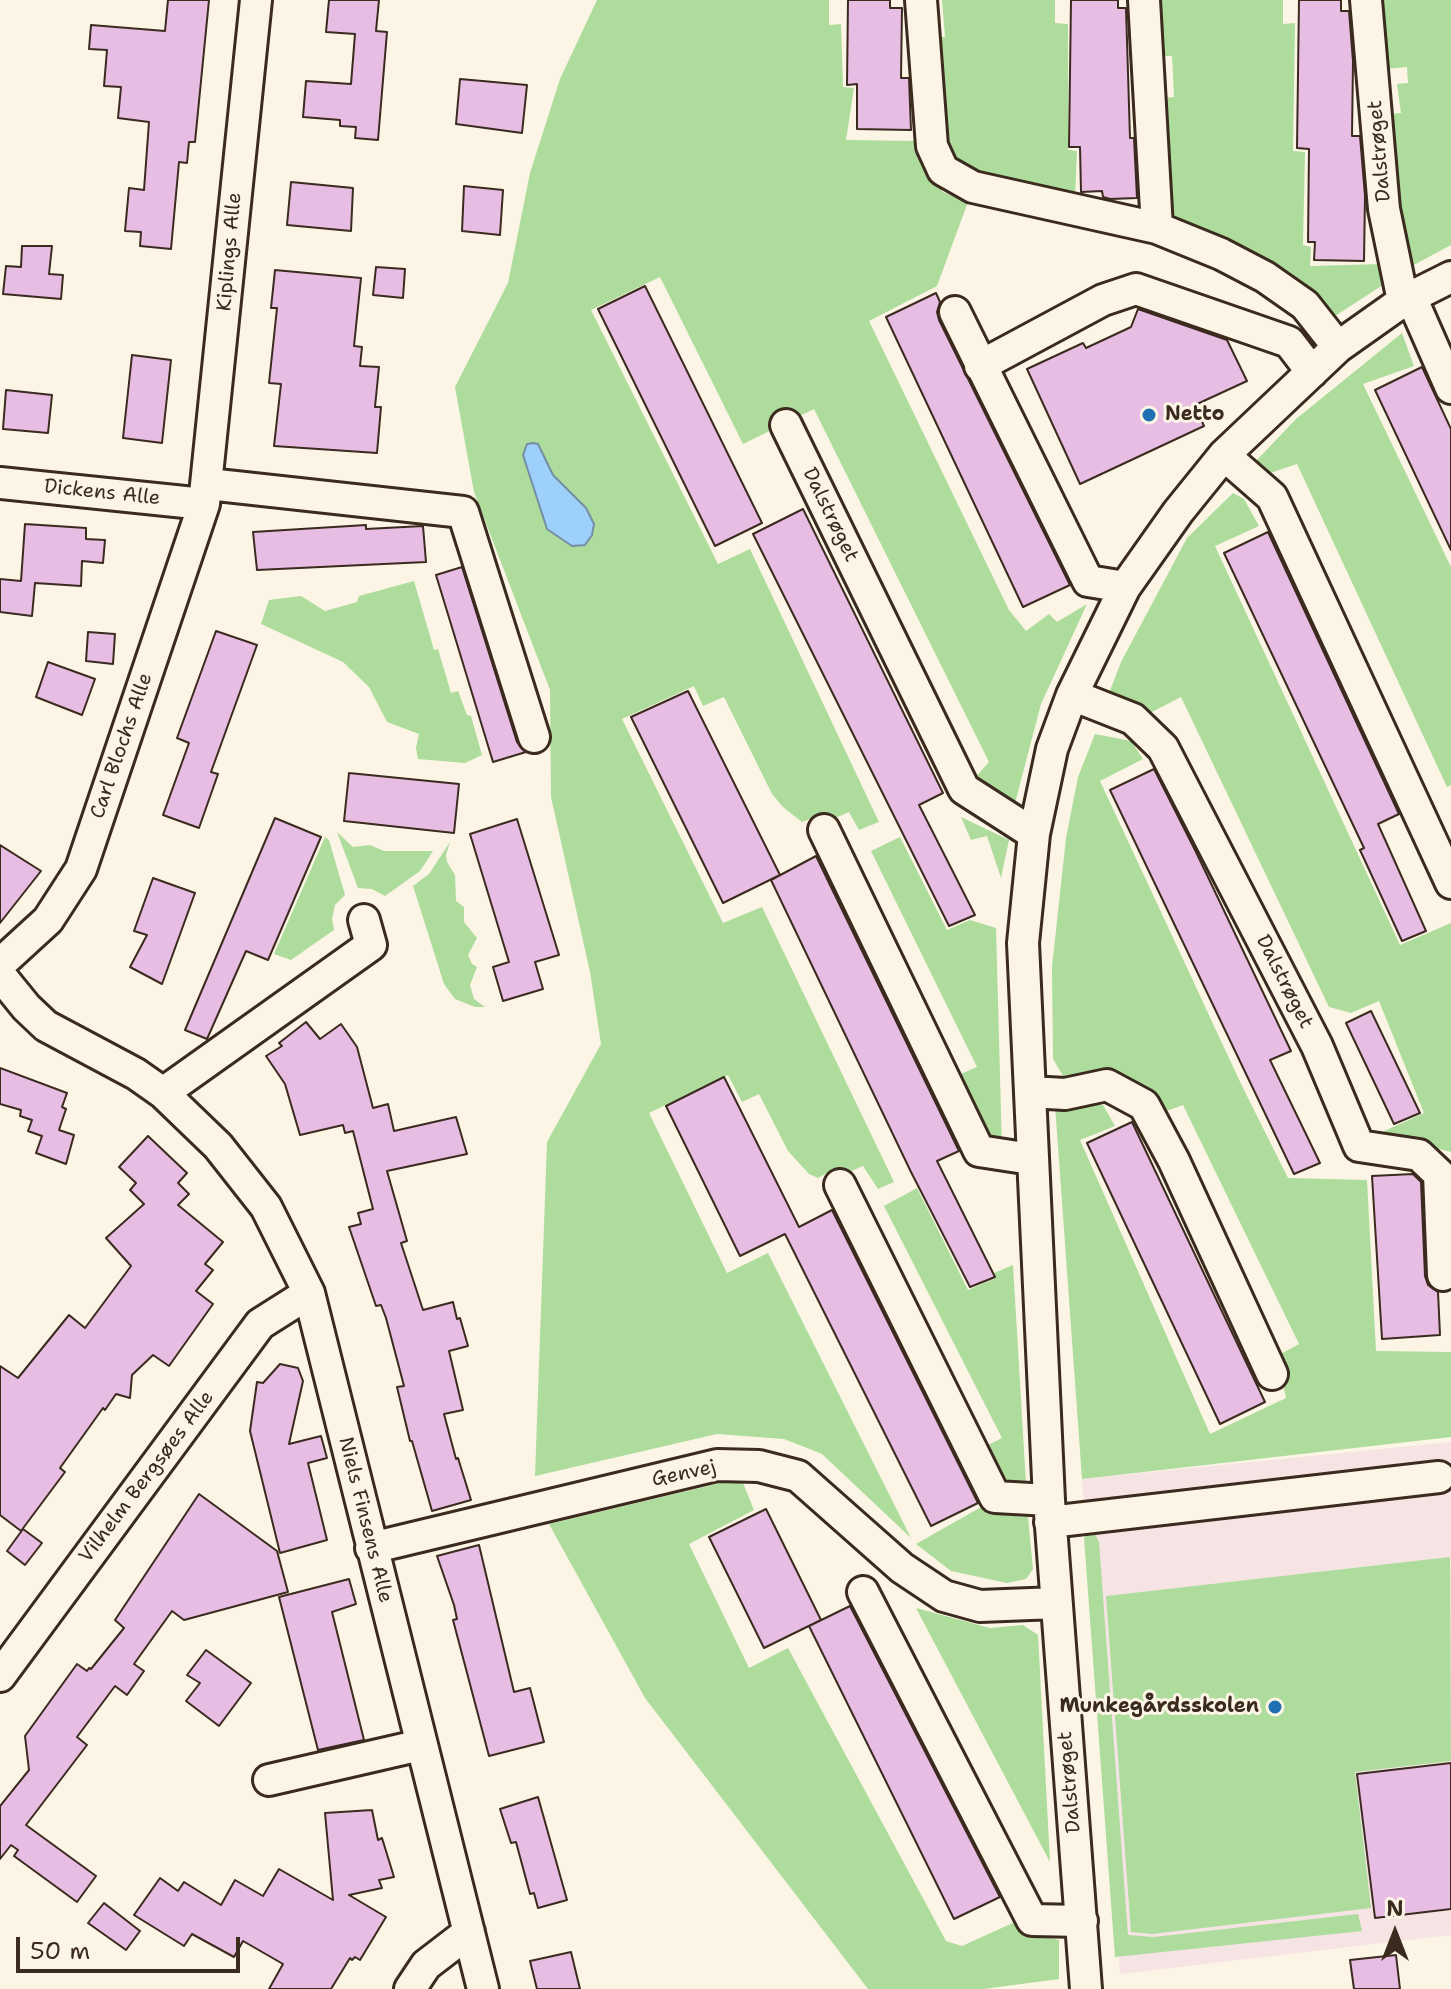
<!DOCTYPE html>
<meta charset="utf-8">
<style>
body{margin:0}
#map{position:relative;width:1451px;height:1989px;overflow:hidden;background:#fcf5e5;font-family:"Shantell Sans",sans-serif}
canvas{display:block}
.north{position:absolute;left:1355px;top:1893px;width:80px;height:80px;-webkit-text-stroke:6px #fcf5e5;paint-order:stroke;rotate:0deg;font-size:22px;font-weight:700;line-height:32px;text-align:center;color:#3b2a1e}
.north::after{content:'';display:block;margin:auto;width:28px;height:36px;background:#3b2a1e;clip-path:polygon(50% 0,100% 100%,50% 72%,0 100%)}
.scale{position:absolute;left:16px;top:1937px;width:224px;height:36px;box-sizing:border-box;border:4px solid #3b2a1e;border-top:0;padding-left:10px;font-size:24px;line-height:28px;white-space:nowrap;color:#3b2a1e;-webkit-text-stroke:6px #fcf5e5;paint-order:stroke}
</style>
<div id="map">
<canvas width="1451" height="1989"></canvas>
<div class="north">N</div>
<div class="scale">50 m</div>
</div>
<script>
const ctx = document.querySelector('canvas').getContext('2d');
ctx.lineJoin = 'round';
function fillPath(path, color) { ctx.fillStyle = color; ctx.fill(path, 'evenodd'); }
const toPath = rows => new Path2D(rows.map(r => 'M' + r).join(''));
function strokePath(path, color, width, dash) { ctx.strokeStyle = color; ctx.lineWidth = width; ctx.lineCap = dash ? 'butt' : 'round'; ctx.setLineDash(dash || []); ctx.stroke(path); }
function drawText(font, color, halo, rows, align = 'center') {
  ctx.font = font + ' "Shantell Sans",sans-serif'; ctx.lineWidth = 6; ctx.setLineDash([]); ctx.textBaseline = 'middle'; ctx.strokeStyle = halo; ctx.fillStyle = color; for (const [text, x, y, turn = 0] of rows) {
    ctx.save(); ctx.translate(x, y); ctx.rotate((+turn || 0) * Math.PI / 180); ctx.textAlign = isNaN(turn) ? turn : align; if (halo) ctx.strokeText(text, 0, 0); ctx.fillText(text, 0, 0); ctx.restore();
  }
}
fillPath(toPath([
 [1451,1442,1451,1935,1120,1974,1082,1479]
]), '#f6e4e4');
fillPath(toPath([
 [597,0,829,0,829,25,841,24,843,87,854,88,846,140,918,141,920,160,943,192,968,202,937,286,869,321,1009,610,1026,631,1049,614,1057,622,1087,604,1041,704,1014,807,973,780,989,762,814,409,743,444,660,277,591,310,718,564,750,549,879,822,859,830,849,812,831,820,826,813,802,822,783,807,772,794,724,697,703,706,694,686,622,719,723,923,762,907,894,1182,878,1189,863,1166,842,1175,837,1167,818,1178,809,1174,788,1151,759,1094,742,1102,728,1075,649,1113,727,1273,768,1253,911,1538,822,1454,784,1439,717,1434,535,1476,547,1142,601,1044,590,972,551,797,550,690,474,492,455,387,508,283,530,173,560,79],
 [942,0,1055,0,1055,23,1068,24,1068,150,1077,151,1075,197,983,178,948,158,932,37,945,37],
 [1154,0,1283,0,1283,24,1295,23,1293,151,1305,152,1303,245,1311,247,1310,266,1383,264,1389,281,1332,318,1180,223,1172,213,1169,199,1161,98,1174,97,1172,56,1157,56],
 [1379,0,1451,0,1451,245,1410,267,1395,196,1387,114,1401,113,1397,84,1408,83,1407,67,1385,69],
 [1402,333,1414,366,1363,384,1451,567,1451,785,1447,787,1297,464,1264,475,1254,463,1296,419],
 [1233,493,1244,499,1259,526,1215,546,1400,945,1451,923,1451,1152,1378,1134,1424,1113,1379,1001,1351,1013,1329,1007,1181,697,1144,716,1106,701,1121,662,1187,538],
 [414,581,434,650,438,649,451,693,458,691,467,715,471,716,482,755,465,763,418,759,416,748,419,734,387,722,369,687,343,662,261,624,269,600,301,596,325,611,357,602,359,596],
 [1095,734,1131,741,1143,759,1100,781,1242,1086,1288,1178,1367,1180,1376,1351,1451,1352,1451,1437,1082,1479,1055,1105,1103,1105,1115,1126,1080,1140,1210,1434,1286,1398,1277,1356,1299,1344,1183,1105,1158,1114,1065,1079,1053,1059,1052,967,1066,838,1078,777],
 [961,817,1009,840,1001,878,987,836,971,840],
 [337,832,353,847,370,845,384,851,433,851,420,871,385,896,372,889,358,888],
 [325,837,329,840,345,895,335,905,332,919,334,930,291,960,274,954],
 [900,837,947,930,970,920,996,928,1002,1149,987,1141,956,1076,977,1067,871,851],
 [450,842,446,855,447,862,455,875,456,901,464,907,464,922,477,938,468,955,472,964,477,967,470,985,474,999,485,1007,475,1007,455,999,444,984,413,886,429,874],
 [917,1188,968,1290,996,1278,994,1273,1013,1265,1026,1484,1001,1484,980,1449,1002,1438,884,1206],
 [721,1483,743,1483,754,1510,689,1544,749,1668,788,1648,946,1941,962,1946,1015,1922,1027,1933,1059,1940,1059,1979,984,1989,868,1989,645,1698,549,1524],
 [983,1506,988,1514,1028,1517,1033,1569,1026,1579,1007,1583,951,1571,916,1544],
 [1090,1532,1094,1532,1099,1542,1128,1935,1154,1937,1358,1914,1362,1931,1115,1957,1084,1538],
 [1450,1557,1451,1761,1355,1772,1371,1908,1152,1934,1131,1932,1106,1596],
 [916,1608,990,1628,1023,1625,1038,1635,1050,1862]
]), '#addc9c');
const water = toPath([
 [533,443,538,444,553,475,586,508,594,524,592,535,585,545,572,546,547,529,523,455,527,444,533,443]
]);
fillPath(water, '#9dd1fb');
strokePath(water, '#768ea3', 2);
const building = toPath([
 [168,0,209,0,195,142,189,142,187,163,179,162,171,249,140,246,141,232,125,231,129,188,144,190,149,122,118,118,121,87,104,86,107,50,89,49,91,25,165,31,168,0],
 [329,0,379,0,376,31,387,32,378,140,355,138,356,127,340,126,340,120,303,117,306,81,351,84,355,34,326,32,329,0],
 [848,0,890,0,890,8,902,8,901,78,909,78,911,130,857,129,857,84,847,85,848,0],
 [1071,0,1118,0,1118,8,1126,8,1130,138,1134,138,1137,198,1110,199,1103,197,1102,191,1081,192,1080,147,1069,147,1071,0],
 [1299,0,1341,0,1341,11,1349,11,1353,61,1352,136,1360,136,1365,196,1364,261,1314,260,1315,242,1308,242,1309,149,1297,148,1299,0],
 [460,79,527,85,522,133,456,124,460,79],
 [291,182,353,188,351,231,287,225,291,182],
 [464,186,503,190,500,235,462,231,464,186],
 [22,246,52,246,49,274,63,275,61,299,3,294,6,266,21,267,22,246],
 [376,267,405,269,403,298,373,295,376,267],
 [275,270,361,278,354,346,362,347,360,366,379,367,375,407,381,407,377,453,274,446,281,384,269,383,277,308,271,308,275,270],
 [645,286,762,523,715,546,598,309,645,286],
 [936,293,940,302,937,312,939,320,1070,585,1023,607,886,317,936,293],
 [1138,309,1227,340,1247,381,1195,405,1204,426,1080,484,1027,369,1083,343,1086,348,1131,327,1138,309],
 [132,355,171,360,162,443,123,438,132,355],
 [1422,367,1451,429,1451,550,1375,390,1422,367],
 [6,390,52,395,48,433,3,429,6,390],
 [803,509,943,793,919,805,975,915,949,926,753,534,803,509],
 [25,524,86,528,86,539,105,540,103,563,82,561,81,586,35,583,32,616,0,612,0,579,21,581,25,524],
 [366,525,366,529,423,526,426,562,257,570,253,532,366,525],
 [1268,532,1399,814,1378,824,1426,931,1402,941,1360,850,1364,848,1224,553,1268,532],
 [462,567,517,742,526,752,493,762,436,575,462,567],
 [216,631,257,645,211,772,218,774,199,828,163,815,189,743,177,738,216,631],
 [88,632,115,634,113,664,86,661,88,632],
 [48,662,95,679,82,715,36,697,48,662],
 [688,691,780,875,723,903,631,717,688,691],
 [1154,769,1196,852,1291,1051,1270,1060,1320,1163,1294,1174,1110,790,1154,769],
 [349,773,459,784,454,833,344,821,349,773],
 [275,818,321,837,268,960,246,951,207,1039,185,1030,275,818],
 [517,819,559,955,535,962,543,989,503,1001,493,967,509,962,470,834,517,819],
 [0,845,41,871,0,923,0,845],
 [816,856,959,1151,937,1161,995,1277,970,1287,911,1172,771,880,816,856],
 [153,878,195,893,162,984,130,967,147,935,134,931,153,878],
 [1371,1011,1420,1113,1394,1124,1346,1023,1371,1011],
 [306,1022,320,1039,341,1024,357,1047,373,1108,388,1104,394,1131,456,1117,467,1154,387,1171,407,1241,401,1243,423,1310,453,1302,457,1319,460,1318,468,1346,449,1351,463,1410,444,1414,456,1459,458,1458,471,1500,432,1511,412,1441,410,1441,397,1387,404,1386,386,1318,381,1305,376,1306,349,1227,361,1224,358,1213,373,1209,353,1131,345,1133,343,1125,300,1135,285,1084,266,1056,282,1046,279,1043,306,1022],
 [0,1068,67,1093,62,1107,66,1109,59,1130,74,1135,66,1164,36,1153,42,1136,28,1131,32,1120,20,1116,21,1110,0,1104,0,1068],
 [724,1077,799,1227,832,1210,978,1503,931,1526,785,1234,740,1256,666,1106,724,1077],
 [1132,1122,1265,1402,1220,1424,1087,1143,1132,1122],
 [148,1136,187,1173,178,1183,189,1194,178,1205,223,1242,205,1264,213,1270,196,1291,213,1304,169,1366,153,1355,132,1375,130,1398,116,1394,105,1410,103,1408,60,1468,65,1472,21,1531,0,1515,0,1366,18,1378,69,1315,85,1328,131,1266,106,1238,144,1204,130,1190,136,1183,119,1167,148,1136],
 [1413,1174,1421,1182,1425,1276,1428,1285,1438,1292,1440,1335,1382,1339,1372,1176,1413,1174],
 [280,1364,298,1368,303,1381,289,1444,321,1436,327,1458,308,1463,327,1540,280,1553,250,1431,257,1382,263,1383,280,1364],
 [199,1494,277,1551,288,1592,184,1620,172,1611,134,1664,144,1671,127,1695,115,1686,77,1737,87,1745,26,1825,96,1876,77,1902,14,1856,18,1850,11,1845,0,1859,0,1806,29,1770,25,1736,77,1664,87,1671,89,1668,91,1669,124,1628,115,1620,199,1494],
 [766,1509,821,1620,764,1648,709,1537,766,1509],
 [23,1529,42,1543,25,1565,7,1551,23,1529],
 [479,1545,514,1692,530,1688,544,1742,489,1756,453,1620,457,1619,454,1605,437,1556,479,1545],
 [349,1579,356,1604,332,1612,364,1740,318,1750,279,1597,349,1579],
 [850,1606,1000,1897,954,1919,809,1626,850,1606],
 [206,1650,251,1683,219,1726,186,1701,200,1683,187,1675,206,1650],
 [1451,1763,1451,1909,1375,1918,1357,1774,1451,1763],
 [538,1797,567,1900,538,1908,534,1893,530,1894,516,1842,511,1843,500,1809,538,1797],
 [372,1810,378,1840,382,1838,394,1877,379,1880,382,1888,349,1895,386,1917,360,1960,355,1957,352,1960,350,1958,331,1989,269,1989,283,1964,243,1941,234,1957,192,1934,184,1946,134,1915,160,1878,178,1891,184,1882,221,1905,235,1880,263,1896,279,1869,333,1900,325,1813,372,1810],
 [104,1903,140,1931,126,1950,88,1923,104,1903],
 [571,1952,580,1989,537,1989,530,1961,571,1952],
 [1396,1955,1400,1989,1354,1989,1350,1960,1396,1955]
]);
fillPath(building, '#e7bde3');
strokePath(building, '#3b2a1e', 2);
const minor = toPath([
 [921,0,932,146,943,170,973,187,1157,228,1221,254,1265,277,1305,305,1338,347],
 [1144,0,1157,228],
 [1366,0,1384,209,1403,301],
 [1411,297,1451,388],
 [955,312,1088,581,1125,587],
 [980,366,1103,300,1136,289,1289,342,1312,372],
 [786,425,964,789,1034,834],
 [1224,455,1272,497,1451,883],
 [0,483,204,504],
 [208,484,463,512,534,737],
 [1072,695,1133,719,1163,748,1317,1046,1359,1146,1419,1155,1439,1174,1443,1275],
 [824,830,979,1151,1031,1159],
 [0,964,48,920,81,869,204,504,256,0],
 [0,975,26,1007,46,1026,136,1074,163,1093,218,1146,266,1207,309,1293,483,1989],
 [1030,1092,1065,1094,1107,1085,1144,1105,1174,1161,1272,1374],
 [163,1093,371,945,364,920],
 [840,1185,995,1497,1049,1500],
 [1050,1522,1439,1477],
 [371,1548,717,1465,759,1466,798,1476,902,1568,944,1596,980,1606,1056,1603],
 [863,1592,1032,1920,1082,1921],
 [0,1676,260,1324,309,1293],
 [269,1780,421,1745],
 [410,1989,426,1965,469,1932],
 [1086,1989,1049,1500,1023,943,1034,834,1052,749,1072,695,1125,587,1178,512,1224,455,1338,347,1403,301,1451,277]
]);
strokePath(minor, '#3b2a1e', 36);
strokePath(minor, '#fcf5e5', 30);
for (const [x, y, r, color] of [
 [1149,415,8,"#1f6fb2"],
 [1275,1707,8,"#1f6fb2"]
]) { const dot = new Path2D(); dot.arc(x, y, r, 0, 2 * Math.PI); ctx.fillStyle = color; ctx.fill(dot); strokePath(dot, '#fcf5e5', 3); }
drawText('20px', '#3b2a1e', '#fcf5e5', [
 ["Dalstrøget",1380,151,-95],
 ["Kiplings Alle",230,252,-85],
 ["Dickens Alle",102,493,6],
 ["Dalstrøget",830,515,64],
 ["Carl Blochs Alle",122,746,-71],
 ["Dalstrøget",1284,982,63],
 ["Genvej",684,1474,-12],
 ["Vilhelm Bergsøes Alle",147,1477,-53],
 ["Niels Finsens Alle",365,1520,76],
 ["Dalstrøget",1070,1782,-95]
]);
drawText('bold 20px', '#3b2a1e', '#fcf5e5', [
 ["Netto",1165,415],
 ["Munkegårdsskolen",1259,1707,"right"]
], 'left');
</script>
